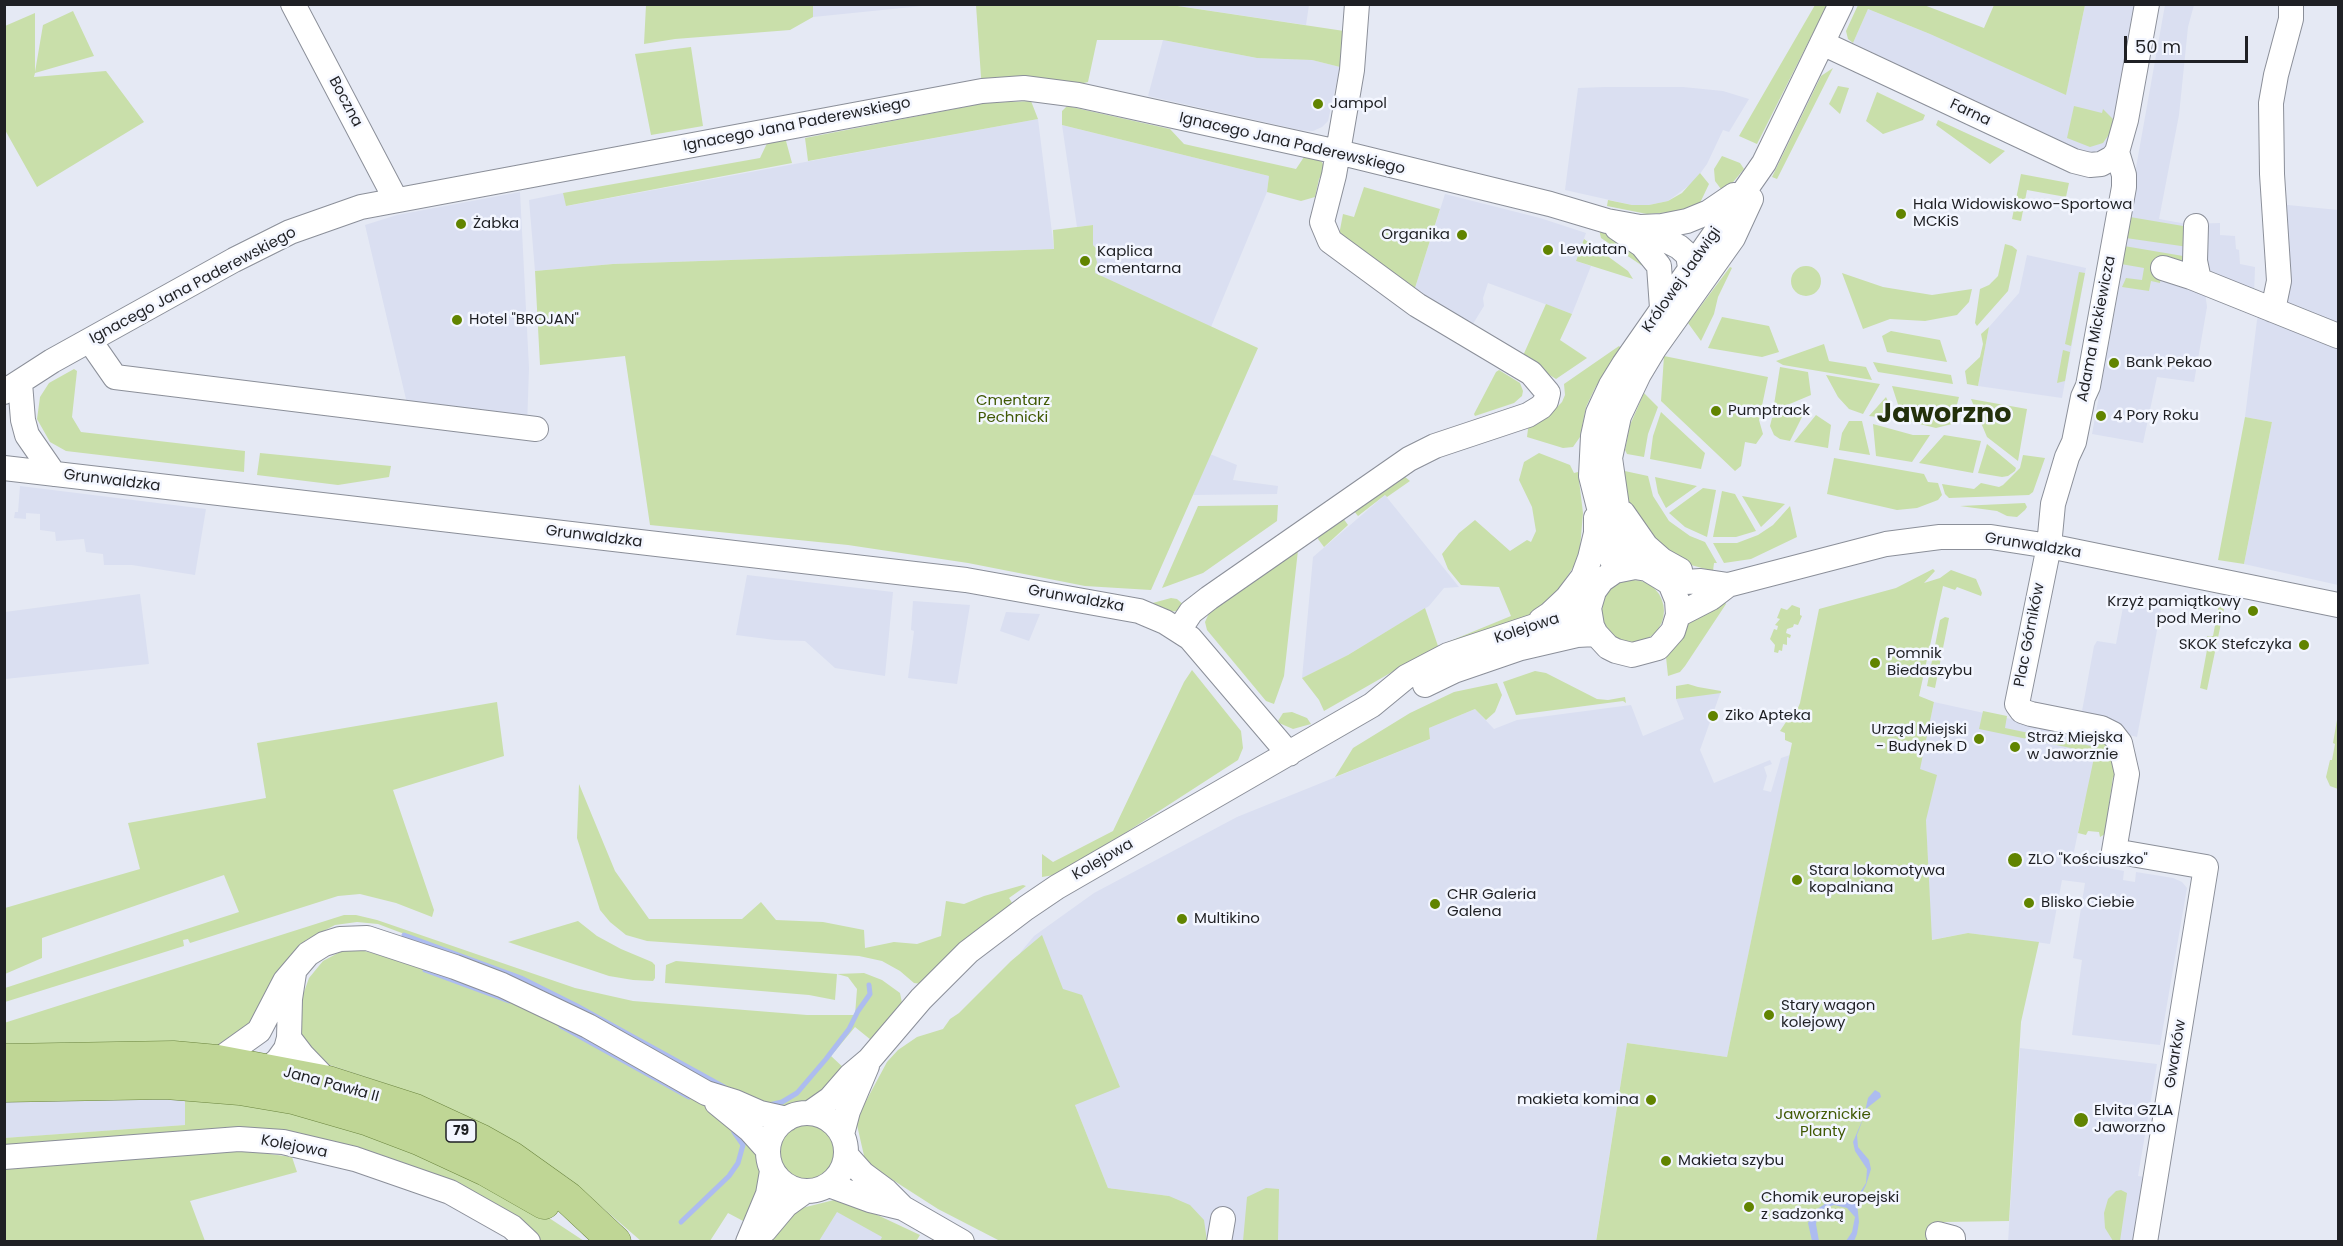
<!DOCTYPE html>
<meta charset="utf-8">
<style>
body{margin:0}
#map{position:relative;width:2343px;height:1246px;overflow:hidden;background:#e5e9f4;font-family:Poppins,sans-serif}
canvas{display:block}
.frame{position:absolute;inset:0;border:6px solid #1f2024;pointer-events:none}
.scale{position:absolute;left:2124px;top:36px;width:124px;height:27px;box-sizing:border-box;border:3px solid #1f2024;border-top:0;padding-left:8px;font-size:18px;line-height:21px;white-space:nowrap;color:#1f2024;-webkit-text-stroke:4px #f3f6ff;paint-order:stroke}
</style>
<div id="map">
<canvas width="2343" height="1246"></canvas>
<div class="frame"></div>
<div class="scale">50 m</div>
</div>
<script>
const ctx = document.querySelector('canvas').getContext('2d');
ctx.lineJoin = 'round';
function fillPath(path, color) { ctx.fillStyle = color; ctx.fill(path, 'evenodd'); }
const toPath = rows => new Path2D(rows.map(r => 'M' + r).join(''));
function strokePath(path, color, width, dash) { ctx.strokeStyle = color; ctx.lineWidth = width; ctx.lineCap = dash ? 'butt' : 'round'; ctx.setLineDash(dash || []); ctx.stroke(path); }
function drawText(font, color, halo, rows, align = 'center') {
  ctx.font = font + ' Poppins,sans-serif'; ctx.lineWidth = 5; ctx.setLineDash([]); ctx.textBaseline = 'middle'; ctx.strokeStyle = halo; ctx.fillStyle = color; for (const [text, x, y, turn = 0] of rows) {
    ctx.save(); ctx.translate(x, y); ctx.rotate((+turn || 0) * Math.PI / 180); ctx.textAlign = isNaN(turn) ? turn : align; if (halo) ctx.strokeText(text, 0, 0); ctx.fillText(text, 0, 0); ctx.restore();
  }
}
fillPath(toPath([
 [813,5,932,5,813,17],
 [1171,5,1309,5,1306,25],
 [2085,5,2139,5,2118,118,2106,148,2093,152,2079,151,1853,43,1868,9,1930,34,2066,94],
 [2165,5,2194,5,2188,27,2179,115,2159,219,2187,224,2220,223,2220,235,2235,236,2236,249,2239,250,2240,264,2255,267,2254,295,2205,292,2207,307,2194,382,2157,377,2143,443,2092,434,2119,287,2127,218],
 [1163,40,1257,58,1312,60,1340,67,1328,121,1322,127,1313,131,1300,130,1148,96],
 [1605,87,1683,87,1723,91,1749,99,1729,132,1723,130,1707,164,1694,182,1668,201,1649,205,1632,205,1565,190,1578,88],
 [1038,119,1054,249,613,264,535,271,529,200,563,193,567,206],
 [1062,125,1269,176,1267,192,1211,327,1094,273,1097,248,1093,245,1093,225,1077,227],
 [520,192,529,368,527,427,409,412,365,225,397,215],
 [1445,194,1540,218,1586,233,1576,261,1591,266,1572,314,1488,283,1483,298,1484,306,1471,327,1414,291],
 [2278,204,2338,210,2338,585,2244,564,2272,422,2245,417,2257,320,2265,294],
 [2027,255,2086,268,2062,398,1978,386,1989,327,2019,293],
 [1210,454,1237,465,1233,480,1278,486,1277,494,1193,495],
 [20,486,206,509,195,575,132,565,104,565,103,554,86,552,84,539,56,541,55,532,40,530,40,514,26,513,26,519,14,518,15,512,18,512],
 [1385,495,1459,587,1444,588,1429,606,1348,655,1302,678,1313,557],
 [747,575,893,592,885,676,835,668,805,641,775,640,736,635],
 [140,594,149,664,5,679,5,612],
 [913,601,970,605,957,684,908,678,914,631,911,630],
 [2124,602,2161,609,2137,737,2080,722,2094,646,2097,641,2116,644],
 [1006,612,1040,614,1029,641,1000,631],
 [1721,691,1700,750,1714,783,1770,760,1772,764,1764,767,1767,776,1763,790,1771,792,1781,758,1790,755,1727,1057,1627,1043,1596,1241,1207,1241,1207,1239,1169,1196,1108,1188,1075,1105,1020,953,1034,936,1094,893,1237,817,1430,739,1429,728,1475,709,1494,729,1517,720,1631,705,1643,736,1684,719,1676,699],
 [1934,702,2102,739,2083,808,2072,861,2124,871,2123,880,2135,882,2136,872,2173,878,2182,882,2187,888,2160,1045,2072,1035,2082,960,2073,958,2085,883,2062,880,2050,944,1968,933,1931,940,1926,820,1919,769],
 [2020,1048,2157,1064,2138,1176,2145,1177,2135,1241,2008,1242],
 [185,1096,185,1125,5,1138,4,1098],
 [835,1202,916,1242,802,1242]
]), '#dadff1');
fillPath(toPath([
 [646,5,813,5,813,17,790,30,675,39,644,44],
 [976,5,1171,5,1344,31,1340,67,1312,60,1257,58,1163,40,1097,40,1088,82,1066,87,982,91],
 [1815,5,1827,5,1757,144,1739,136],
 [1858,5,1924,5,1984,28,1994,5,2085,5,2066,95,1930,34,1868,9,1853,43,1848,39,1846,31],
 [73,11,94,56,35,73,34,77,106,71,144,122,37,187,5,130,5,26,35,13,35,72,43,25],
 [691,47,703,126,651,135,635,54],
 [1833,68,1777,179,1772,177,1821,76],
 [1838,86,1849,88,1840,114,1829,104],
 [1877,92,1925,115,1923,120,1883,134,1866,121],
 [1031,101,1038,119,808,161,805,138,985,103],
 [1067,106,1170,129,1184,144,1296,169,1306,154,1322,162,1325,169,1319,179,1315,197,1301,201,1267,192,1269,176,1062,125,1062,111],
 [2074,106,2102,113,2103,109,2113,119,2110,133,2103,143,2090,147,2067,138],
 [1938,120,2005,151,1990,164,1936,125],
 [778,136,786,141,792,163,566,206,563,193,760,158,770,137],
 [1722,156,1740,163,1744,169,1724,193,1715,181,1714,169],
 [1700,173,1709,184,1700,203,1689,209,1673,212,1647,214,1607,206,1608,200,1632,205,1649,205,1668,201,1682,193],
 [2021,174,2069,183,2066,197,2027,190,2021,221,2012,219],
 [1364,187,1440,209,1414,291,1339,235,1343,214,1354,217],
 [2130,217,2189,227,2188,247,2126,238],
 [1093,225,1093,245,1100,252,1095,255,1097,262,1095,273,1258,348,1151,590,1085,586,968,563,848,545,650,525,625,356,540,365,535,271,613,264,1054,249,1053,230],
 [1599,229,1627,244,1645,266,1641,265,1601,238],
 [1584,239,1628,271,1633,279,1576,261],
 [2005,244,2012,246,2017,250,2008,291,1977,326,1975,323,1980,289,1989,285,1998,276],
 [2124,246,2189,257,2191,269,2164,262,2160,283,2151,281,2149,291,2122,287,2126,278,2142,280,2144,268,2121,264],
 '1791 281a15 15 0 1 1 30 0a15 15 0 1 1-30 0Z',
 [1730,267,1732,268,1718,297,1714,314,1701,341,1688,323],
 [2079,272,2085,273,2071,346,2065,344],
 [1842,273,1883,287,1932,295,1972,289,1969,302,1957,315,1925,321,1890,319,1863,329],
 [1546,304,1572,314,1560,340,1587,358,1556,379,1522,358],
 [1722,317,1769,326,1779,352,1762,357,1708,348],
 [1989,327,1978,386,1967,384,1965,371,1980,357,1983,344,1981,334],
 [1891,331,1940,340,1947,362,1887,352,1882,336],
 [1824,344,1829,361,1866,367,1872,380,1783,365,1776,361],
 [1619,346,1621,348,1595,388,1586,407,1580,437,1573,447,1563,448,1527,437,1528,429,1532,421,1550,414,1562,402,1565,395,1564,384],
 [2063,350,2070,352,2065,381,2057,383],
 [1664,356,1768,377,1759,420,1763,434,1756,444,1745,442,1741,466,1735,471,1661,401],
 [1873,362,1951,375,1953,384,1878,372],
 [1780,367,1808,372,1811,395,1773,411],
 [74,369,77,371,72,417,81,432,245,451,244,472,66,451,50,442,37,419,40,397,49,383],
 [1499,370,1520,383,1523,391,1522,396,1514,403,1475,416,1474,414,1496,372],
 [1826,375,1880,384,1863,414,1849,409,1838,397],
 [1892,386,1959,397,1952,424,1936,428,1903,420],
 [1644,393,1658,407,1648,434,1644,457,1627,454,1625,450,1630,425],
 [1886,397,1896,419,1869,416],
 [1971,399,2027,409,2018,461,1987,437],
 [1806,409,1790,441,1780,439,1774,435,1770,426,1772,418],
 [1661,412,1705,453,1701,469,1650,459,1653,436],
 [1816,415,1831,425,1828,448,1794,442],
 [2245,417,2272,422,2244,564,2218,560],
 [1849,421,1862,421,1870,455,1839,450,1842,433],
 [1873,424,1913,435,1930,435,1912,462,1876,456],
 [1944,435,1981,441,1973,473,1919,463],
 [1987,444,2016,468,2015,471,2008,476,2002,477,1978,473],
 [260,453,391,466,389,477,338,485,257,475],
 [1539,453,1570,465,1574,473,1578,472,1583,513,1580,548,1574,566,1553,598,1538,611,1521,620,1413,660,1324,711,1319,700,1302,678,1348,655,1425,608,1438,646,1511,616,1499,587,1461,585,1448,569,1442,554,1459,533,1475,520,1510,551,1527,540,1531,542,1536,531,1532,507,1519,480,1524,462],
 [2023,455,2045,458,2033,492,2029,495,1949,498,1945,494,1942,484,1974,489,1981,483,1999,487,2003,485,2020,468],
 [1834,458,1924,474,1928,482,1938,483,1942,495,1938,500,1917,508,1897,510,1827,494],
 [1620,470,1648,476,1653,496,1669,521,1690,536,1705,542,1717,563,1714,563,1713,571,1680,562,1632,516],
 [1404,476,1410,481,1387,497,1385,495,1358,516,1354,511],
 [1655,477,1697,486,1666,508,1658,493],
 [1703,488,1716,490,1707,537,1685,527,1669,513],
 [1722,491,1735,494,1756,531,1736,537,1713,537],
 [1742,496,1785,504,1761,527],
 [2025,503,2027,507,2025,510,2017,517,2007,516,1997,511,1960,506],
 [1278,505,1277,521,1203,573,1162,588,1198,506],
 [1790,506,1797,537,1751,559,1724,563,1713,543,1737,543,1758,535,1773,525],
 [1343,518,1348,525,1324,547,1318,539,1319,535],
 [1298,550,1284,676,1274,704,1266,701,1207,630,1205,622,1210,611],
 [1933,569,1935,571,1924,583,1940,578,1951,570,1976,579,1982,593,1981,596,1957,587,1955,590,1943,586,1919,696,1934,702,1920,769,1937,775,1926,820,1932,940,1968,933,2039,942,2021,1022,2009,1221,1944,1222,1943,1241,1945,1242,1596,1242,1627,1043,1727,1057,1792,743,1785,740,1785,733,1780,731,1788,719,1791,719,1794,709,1797,710,1800,703,1819,609,1896,588],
 '1602 611a31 31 0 1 1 62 0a31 31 0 1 1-62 0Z',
 [1171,598,1177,599,1186,607,1178,611,1167,612,1149,604],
 [1725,602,1726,604,1685,666,1680,672,1668,676,1666,657,1685,624],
 [2219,604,2224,609,2207,690,2200,688,2209,639,2207,636,2213,636],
 [1792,605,1800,608,1800,615,1802,616,1798,625,1794,624,1793,627,1787,629,1786,633,1791,635,1790,638,1787,637,1787,645,1783,644,1782,651,1779,650,1778,653,1774,652,1775,645,1770,639,1774,629,1777,630,1778,626,1775,625,1780,619,1777,618,1781,608,1787,610],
 [1945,617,1949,618,1935,688,1927,686,1940,620],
 [1192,670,1241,731,1243,748,1238,760,1122,835,1054,875,1042,877,1042,854,1053,862,1113,831,1184,682],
 [1535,671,1546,673,1597,699,1608,700,1625,697,1626,703,1623,701,1516,715,1503,682],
 [1497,683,1502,695,1495,712,1486,720,1475,709,1429,728,1430,739,1335,777,1353,748,1410,713,1454,692],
 [1688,684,1698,687,1721,691,1721,693,1676,699,1676,686],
 [497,702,504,756,393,790,434,910,432,917,396,903,360,894,338,896,190,943,188,939,183,940,184,946,5,1002,5,988,239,912,224,875,42,938,42,958,5,974,5,908,140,869,128,823,266,798,257,743],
 [1983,711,2007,716,2005,728,2096,747,2099,735,2107,740,2118,777,2113,777,2105,834,2100,837,2099,832,2088,831,2086,835,2078,833,2095,753,1979,729],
 [1292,712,1307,718,1311,724,1293,729,1279,723,1278,721,1283,713],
 [2338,714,2338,789,2330,786,2326,777,2330,760,2332,760,2335,744,2333,743],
 [579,784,615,871,649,919,742,919,761,902,776,920,823,922,864,930,865,948,894,942,917,944,941,936,946,901,964,904,984,896,1023,885,1026,886,1009,898,1014,906,922,984,914,983,900,971,882,961,859,956,647,941,626,935,610,922,600,910,577,838],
 [344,915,356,915,377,920,575,988,633,1001,807,1015,855,1015,857,989,848,977,837,974,835,1000,809,995,665,983,666,965,676,961,837,974,864,973,882,980,900,993,902,1003,871,1040,855,1027,831,1056,846,1070,810,1107,783,1109,728,1089,577,1006,521,978,378,924,357,922,335,925,306,940,286,961,259,1019,225,1045,116,1042,5,1044,4,1023],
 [578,921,597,936,621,949,652,962,655,965,655,978,653,981,633,980,609,976,508,942],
 [1042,935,1063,989,1082,995,1120,1087,1075,1105,1108,1188,1169,1196,1190,1205,1204,1220,1207,1241,1000,1241,938,1209,885,1175,865,1160,857,1125,859,1114,887,1062,898,1050,917,1037,943,1029,950,1019,959,1013,1011,961],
 [356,949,393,958,510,1002,565,1028,715,1111,757,1151,763,1178,745,1222,728,1213,710,1241,641,1241,567,1177,497,1133,448,1108,390,1085,318,1061,304,1048,298,1024,300,1003,309,978,323,961,340,952],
 [185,1094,220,1096,390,1138,540,1212,584,1241,538,1241,357,1151,5,1149,4,1138,185,1125],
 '780 1152a27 27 0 1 1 54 0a27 27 0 1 1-54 0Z',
 [240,1150,292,1157,297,1172,190,1201,205,1241,5,1242,5,1168],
 [1266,1188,1279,1189,1278,1241,1243,1241,1247,1197],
 [2121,1190,2127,1193,2120,1241,2113,1241,2105,1228,2104,1213,2108,1199,2116,1191],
 [838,1199,854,1204,920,1235,917,1240,918,1241,880,1241,882,1237,837,1212,819,1241,770,1242,798,1209]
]), '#c9dfaa');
fillPath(toPath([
 [1875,1090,1880,1093,1881,1097,1867,1108,1857,1135,1858,1147,1869,1160,1871,1169,1866,1185,1857,1203,1859,1222,1857,1234,1854,1241,1846,1241,1852,1232,1855,1217,1847,1208,1834,1205,1825,1208,1818,1215,1816,1224,1819,1241,1812,1241,1808,1223,1814,1211,1828,1202,1854,1202,1866,1183,1867,1169,1855,1151,1853,1142,1864,1116,1868,1098]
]), '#adbcf0');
strokePath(toPath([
 [404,935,521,978,577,1006,724,1087],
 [425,970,509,1001],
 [561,1026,689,1097],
 [769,1105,782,1102,797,1093,826,1059,849,1029,858,1011,870,994,869,985],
 [681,1222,729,1176,738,1163,743,1145,734,1132]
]), '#adbcf0', 5);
const minor = toPath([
 [293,4,396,200],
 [1822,43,2074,161,2090,165,2101,164,2112,158,2117,152],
 [2196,226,2195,261,2199,280],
 [1641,227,1662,226,1687,221,1709,212,1734,195],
 [1617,228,1642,245,1659,266,1662,308],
 [2163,268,2191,277,2338,336],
 [2273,310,2279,281,2272,174,2271,103,2276,75,2291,19,2291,4],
 [90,341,115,377,536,429],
 [20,383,23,420,27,435,54,474],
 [4,392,52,361,234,260,290,232,361,207,982,91,1024,88,1078,95,1338,152,1550,204,1607,221,1640,227,1679,247,1688,255,1690,267,1705,277],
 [4,468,966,580,1139,611,1165,622,1190,638,1289,754],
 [1623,513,1646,546,1662,560,1680,570],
 [1635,567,1621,534,1610,458,1619,416,1639,374,1654,349,1733,238,1751,199],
 [1635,567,1647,569,1670,583,1677,600,1678,615,1673,631,1658,648,1632,655,1616,651,1608,647,1596,634,1592,626,1589,608,1594,591,1602,580,1615,571,1635,567],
 [1615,571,1591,476,1593,436,1598,413,1611,385,1624,364,1764,163,1841,4],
 [1670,583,1701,581,1728,585,1886,544,1940,537,1991,537,2049,546,2338,605],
 [1678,615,1711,598,1728,585],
 [1541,620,1550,614,1567,598,1583,577,1590,558,1596,533,1596,518],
 [1179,630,1191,612,1209,598,1409,459,1435,446,1528,415,1541,407,1546,401,1548,393,1531,373,1417,305,1330,241,1322,222,1334,175,1352,70,1357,4],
 [1425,685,1454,671,1521,648,1577,635,1596,634],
 [289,1038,302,1055,328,1082],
 [217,1061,259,1031,285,981,308,954,324,944,340,939,367,938,455,967,502,985,588,1026,706,1093,735,1102,760,1113,787,1119],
 [257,1078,278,1060,286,1049,289,1038,290,999,294,973],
 [717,1103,750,1130,768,1150],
 '768 1152a39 39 0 1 1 78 0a39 39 0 1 1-78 0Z',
 [810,1113,830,1099,850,1076,869,1060,921,999,968,952,1026,908,1057,887,1372,705,1406,677,1448,655,1589,608],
 [842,1134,848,1111,867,1066],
 [846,1155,863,1174,886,1191,901,1206],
 [4,1157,239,1139,283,1142,355,1159,450,1192,512,1227,528,1242],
 [829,1185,870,1200,903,1208,962,1242],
 [1938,1234,1953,1238,1953,1242],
 [752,1240,765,1230,786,1205,804,1192],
 [748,1242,768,1194,772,1171],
 [1219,1242,1223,1219],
 [2145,1242,2206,867,2114,851,2127,774,2120,743,2113,734,2101,728,2031,714,2022,711,2017,704,2049,546,2053,504,2067,457,2074,442,2083,397,2088,386,2124,187,2124,175,2117,152,2126,120,2147,4]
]);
const major = toPath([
 [4,1060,173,1057,217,1061,328,1082,415,1110,480,1140,512,1158,568,1198,615,1242],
 [4,1086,166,1083,240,1089,293,1098,369,1120,419,1139,486,1170,544,1203]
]);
strokePath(minor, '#8b8f99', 26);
strokePath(major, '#6b853f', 33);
strokePath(minor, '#fff', 24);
strokePath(major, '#bfd695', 32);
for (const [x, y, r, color] of [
 [1318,104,6,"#618400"],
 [1901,214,6,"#618400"],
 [461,224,6,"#618400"],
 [1462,235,6,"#618400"],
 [1548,250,6,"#618400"],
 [1085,261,6,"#618400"],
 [457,320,6,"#618400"],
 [2114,363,6,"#618400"],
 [1716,411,6,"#618400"],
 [2101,416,6,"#618400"],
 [2253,611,6,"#618400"],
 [2304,645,6,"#618400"],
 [1875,663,6,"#618400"],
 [1713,716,6,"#618400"],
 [1979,739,6,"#618400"],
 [2015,747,6,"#618400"],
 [2015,860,8,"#618400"],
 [1797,880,6,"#618400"],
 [2029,903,6,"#618400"],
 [1435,904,6,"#618400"],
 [1182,919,6,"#618400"],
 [1769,1015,6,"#618400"],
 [1651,1100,6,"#618400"],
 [2081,1120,8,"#618400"],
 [1666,1161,6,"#618400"],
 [1749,1207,6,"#618400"]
]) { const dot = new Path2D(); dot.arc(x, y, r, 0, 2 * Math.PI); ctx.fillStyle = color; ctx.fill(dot); strokePath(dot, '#f3f6ff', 2); }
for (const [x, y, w] of [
 [461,1131,30]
]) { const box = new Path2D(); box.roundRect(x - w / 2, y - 11, w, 22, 4.5); ctx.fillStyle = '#f3f6ff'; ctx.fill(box); strokePath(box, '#1f2024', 1.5); }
drawText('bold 14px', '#1f2024', null, [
 ["79",461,1131]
]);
drawText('15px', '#1f2024', '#f3f6ff', [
 ["Boczna",345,102,62],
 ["Farna",1970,113,25],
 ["Ignacego Jana Paderewskiego",797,125,-11],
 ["Ignacego Jana Paderewskiego",1292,144,13],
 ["Królowej Jadwigi",1682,280,-55],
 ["Ignacego Jana Paderewskiego",193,286,-28],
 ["Adama Mickiewicza",2097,329,-79],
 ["Grunwaldzka",112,481,7],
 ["Grunwaldzka",594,537,7],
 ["Grunwaldzka",2033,546,9],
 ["Grunwaldzka",1076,599,10],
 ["Kolejowa",1527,629,-18],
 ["Plac Górników",2030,635,-79],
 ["Kolejowa",1103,860,-30],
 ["Gwarków",2176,1054,-81],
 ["Jana Pawła II",331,1085,15],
 ["Kolejowa",294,1147,11]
]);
drawText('15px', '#1f2024', '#f3f6ff', [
 ["Jampol",1330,104],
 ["Hala Widowiskowo-Sportowa",1913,205],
 ["MCKiS",1913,222],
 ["Żabka",473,224],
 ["Organika",1450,235,"right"],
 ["Lewiatan",1560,250],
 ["Kaplica",1097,252],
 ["cmentarna",1097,269],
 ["Hotel \"BROJAN\"",469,320],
 ["Bank Pekao",2126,363],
 ["Pumptrack",1728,411],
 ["4 Pory Roku",2113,416],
 ["Krzyż pamiątkowy",2241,602,"right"],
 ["pod Merino",2241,619,"right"],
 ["SKOK Stefczyka",2292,645,"right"],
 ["Pomnik",1887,654],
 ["Biedaszybu",1887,671],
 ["Ziko Apteka",1725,716],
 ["Urząd Miejski",1967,730,"right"],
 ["- Budynek D",1967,747,"right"],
 ["Straż Miejska",2027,738],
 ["w Jaworznie",2027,755],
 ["ZLO \"Kościuszko\"",2028,860],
 ["Stara lokomotywa",1809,871],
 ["kopalniana",1809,888],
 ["CHR Galeria",1447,895],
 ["Galena",1447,912],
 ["Blisko Ciebie",2041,903],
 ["Multikino",1194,919],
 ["Stary wagon",1781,1006],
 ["kolejowy",1781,1023],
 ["makieta komina",1639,1100,"right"],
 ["Elvita GZLA",2094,1111],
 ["Jaworzno",2094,1128],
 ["Makieta szybu",1678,1161],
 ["Chomik europejski",1761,1198],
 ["z sadzonką",1761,1215]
], 'left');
drawText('15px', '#405904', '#f3f6ff', [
 ["Cmentarz",1013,401],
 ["Pechnicki",1013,418],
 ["Jaworznickie",1823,1115],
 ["Planty",1823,1132]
]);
drawText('bold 27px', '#23300b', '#f3f6ff', [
 ["Jaworzno",1944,415]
]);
</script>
